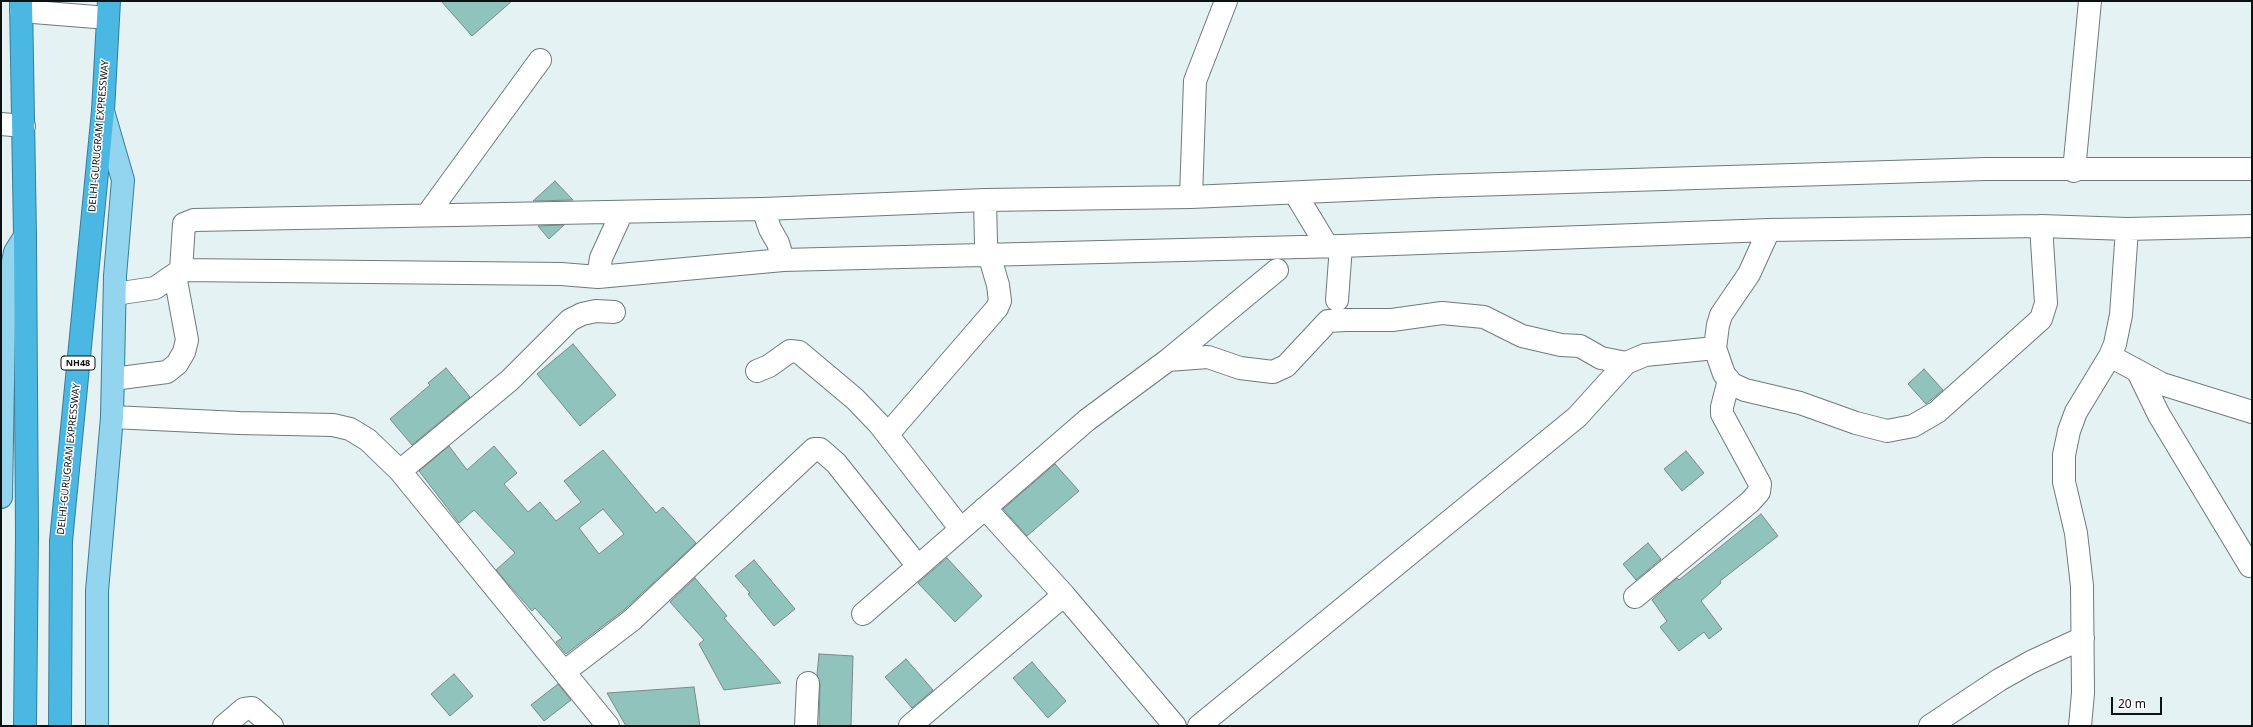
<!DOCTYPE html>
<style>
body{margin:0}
#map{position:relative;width:2253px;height:727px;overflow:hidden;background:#e5f2f3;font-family:"Noto Sans",sans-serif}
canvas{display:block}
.frame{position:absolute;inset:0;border:2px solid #0c1111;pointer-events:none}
.scale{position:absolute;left:2111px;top:697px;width:51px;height:18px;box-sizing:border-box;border:2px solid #0c1111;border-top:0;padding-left:5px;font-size:12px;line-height:14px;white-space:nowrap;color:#0c1111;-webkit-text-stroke:3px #fff;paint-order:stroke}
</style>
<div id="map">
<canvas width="2253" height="727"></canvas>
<div class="frame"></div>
<div class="scale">20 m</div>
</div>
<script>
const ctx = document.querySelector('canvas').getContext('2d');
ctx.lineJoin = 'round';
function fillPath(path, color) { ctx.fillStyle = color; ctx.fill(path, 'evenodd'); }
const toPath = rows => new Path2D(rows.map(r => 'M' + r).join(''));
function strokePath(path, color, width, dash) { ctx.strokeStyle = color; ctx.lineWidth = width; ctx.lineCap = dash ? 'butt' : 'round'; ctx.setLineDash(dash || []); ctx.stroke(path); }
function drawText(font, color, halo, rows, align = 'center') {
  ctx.font = font + ' "Noto Sans",sans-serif'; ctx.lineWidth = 3; ctx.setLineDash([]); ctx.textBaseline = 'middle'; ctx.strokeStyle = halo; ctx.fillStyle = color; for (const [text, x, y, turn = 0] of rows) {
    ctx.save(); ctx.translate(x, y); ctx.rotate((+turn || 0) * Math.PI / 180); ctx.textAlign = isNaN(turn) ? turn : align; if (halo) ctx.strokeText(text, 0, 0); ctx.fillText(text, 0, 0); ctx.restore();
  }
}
const building = toPath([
 [441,1,512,1,472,36,441,1],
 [555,181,573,200,533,201,555,181],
 [564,225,549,239,538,226,564,225],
 [573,344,616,395,580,426,537,374,573,344],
 [446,368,470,397,412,445,390,419,430,385,428,383,446,368],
 [1924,369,1943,390,1926,404,1908,384,1924,369],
 [449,446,467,470,494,446,517,473,504,484,528,512,540,502,556,521,581,502,564,481,603,450,656,513,663,507,696,543,624,610,566,654,556,642,562,638,535,608,532,611,496,570,515,553,474,510,459,523,419,471,449,446],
 [603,509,624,534,599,554,579,528,603,509],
 [1686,451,1704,473,1682,491,1664,469,1686,451],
 [1055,464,1079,491,1027,536,1003,509,1055,464],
 [1761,514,1778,536,1720,581,1721,583,1701,601,1722,629,1709,639,1704,632,1679,651,1660,627,1667,621,1652,600,1677,578,1679,580,1761,514],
 [1648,543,1661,559,1636,580,1623,564,1648,543],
 [947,558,982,596,955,622,918,583,947,558],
 [754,560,795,609,774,626,748,594,750,593,735,576,754,560],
 [695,578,727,616,724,618,781,683,724,690,699,644,704,640,670,602,695,578],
 [819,654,853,656,851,726,819,726,820,684,817,675,819,654],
 [906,659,933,690,912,708,885,677,906,659],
 [1032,662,1066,701,1048,718,1013,678,1032,662],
 [454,674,473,696,450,716,431,694,454,674],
 [558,684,571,700,544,721,531,705,558,684],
 [694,687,700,726,626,726,607,693,694,687]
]);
fillPath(building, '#91c3bd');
strokePath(building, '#7c8886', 1);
const minor = toPath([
 [21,11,108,18],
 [1,124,24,126],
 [2074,171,2090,1],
 [1295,193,1327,246],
 [1191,197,1195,81,1226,1],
 [763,209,770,229,778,243,783,260,1341,246,1769,230,2041,226,2127,229,2252,226],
 [427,215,540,60],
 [1769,230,1749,274,1721,315,1718,325,1715,348,1724,374,1732,384,1745,390,1800,403,1856,423,1887,431,1913,426,1937,412,2041,319,2046,303,2041,226],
 [181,270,184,224,194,220,763,209,985,200,1191,197,1438,186,1986,169,2252,169],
 [598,277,601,258,622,212],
 [115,294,155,288,181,270,561,274,598,277,783,260],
 [1337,300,1341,246],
 [2110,356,2162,384,2252,412],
 [1168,360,1208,357,1240,368,1273,372,1286,366,1328,321,1346,320,1392,320,1442,313,1484,317,1522,336,1561,345,1580,346,1601,358,1626,363],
 [757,371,769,366,790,351,799,352,855,399,879,424,960,528],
 [2138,372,2159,415,2250,566],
 [113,379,167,372,177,364,184,352,187,340,175,275],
 [112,417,239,423,333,425,350,429,368,440,400,471,608,726],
 [888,434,997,308,1000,301,998,285,986,244,985,200],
 [400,471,510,380,570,320,582,314,596,311,614,312],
 [985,508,1064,595,1175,726],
 [1635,597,1750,502,1759,492,1760,484,1722,414,1722,407,1729,380],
 [863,614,1087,420,1168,360,1277,270],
 [564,672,632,620,814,449,820,449,836,463,917,565],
 [224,726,244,709,252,708,272,726],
 [806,726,808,683],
 [910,726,1064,595],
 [1199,726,1577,417,1626,363,1645,355,1715,348],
 [1930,726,1999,680,2031,662,2083,638],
 [2080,726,2083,693,2082,586,2076,533,2064,482,2064,455,2069,431,2076,412,2110,356,2115,344,2121,315,2127,229]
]);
const major = toPath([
 [1,497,4,322,7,291,15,252,25,236],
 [97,726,97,591,112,417,115,276,123,180,103,111]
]);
const highway = toPath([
 [21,1,25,236,27,536,25,726],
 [60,726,61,541,103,111,109,1]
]);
strokePath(minor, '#6e7a7b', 24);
strokePath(major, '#357e9a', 24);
strokePath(highway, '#357e9a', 24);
strokePath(minor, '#fff', 22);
strokePath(major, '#93d4ee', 22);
strokePath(highway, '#4bb8e3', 22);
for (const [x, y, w] of [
 [78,363,34]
]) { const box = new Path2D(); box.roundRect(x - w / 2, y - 7, w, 14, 3); ctx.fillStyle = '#fff'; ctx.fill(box); strokePath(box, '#0c1111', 1); }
drawText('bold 9px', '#0c1111', null, [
 ["NH48",78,363]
]);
drawText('10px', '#0c1111', '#fff', [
 ["DELHI-GURUGRAM EXPRESSWAY",99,136,-85],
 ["DELHI-GURUGRAM EXPRESSWAY",69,459,-84]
]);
</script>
